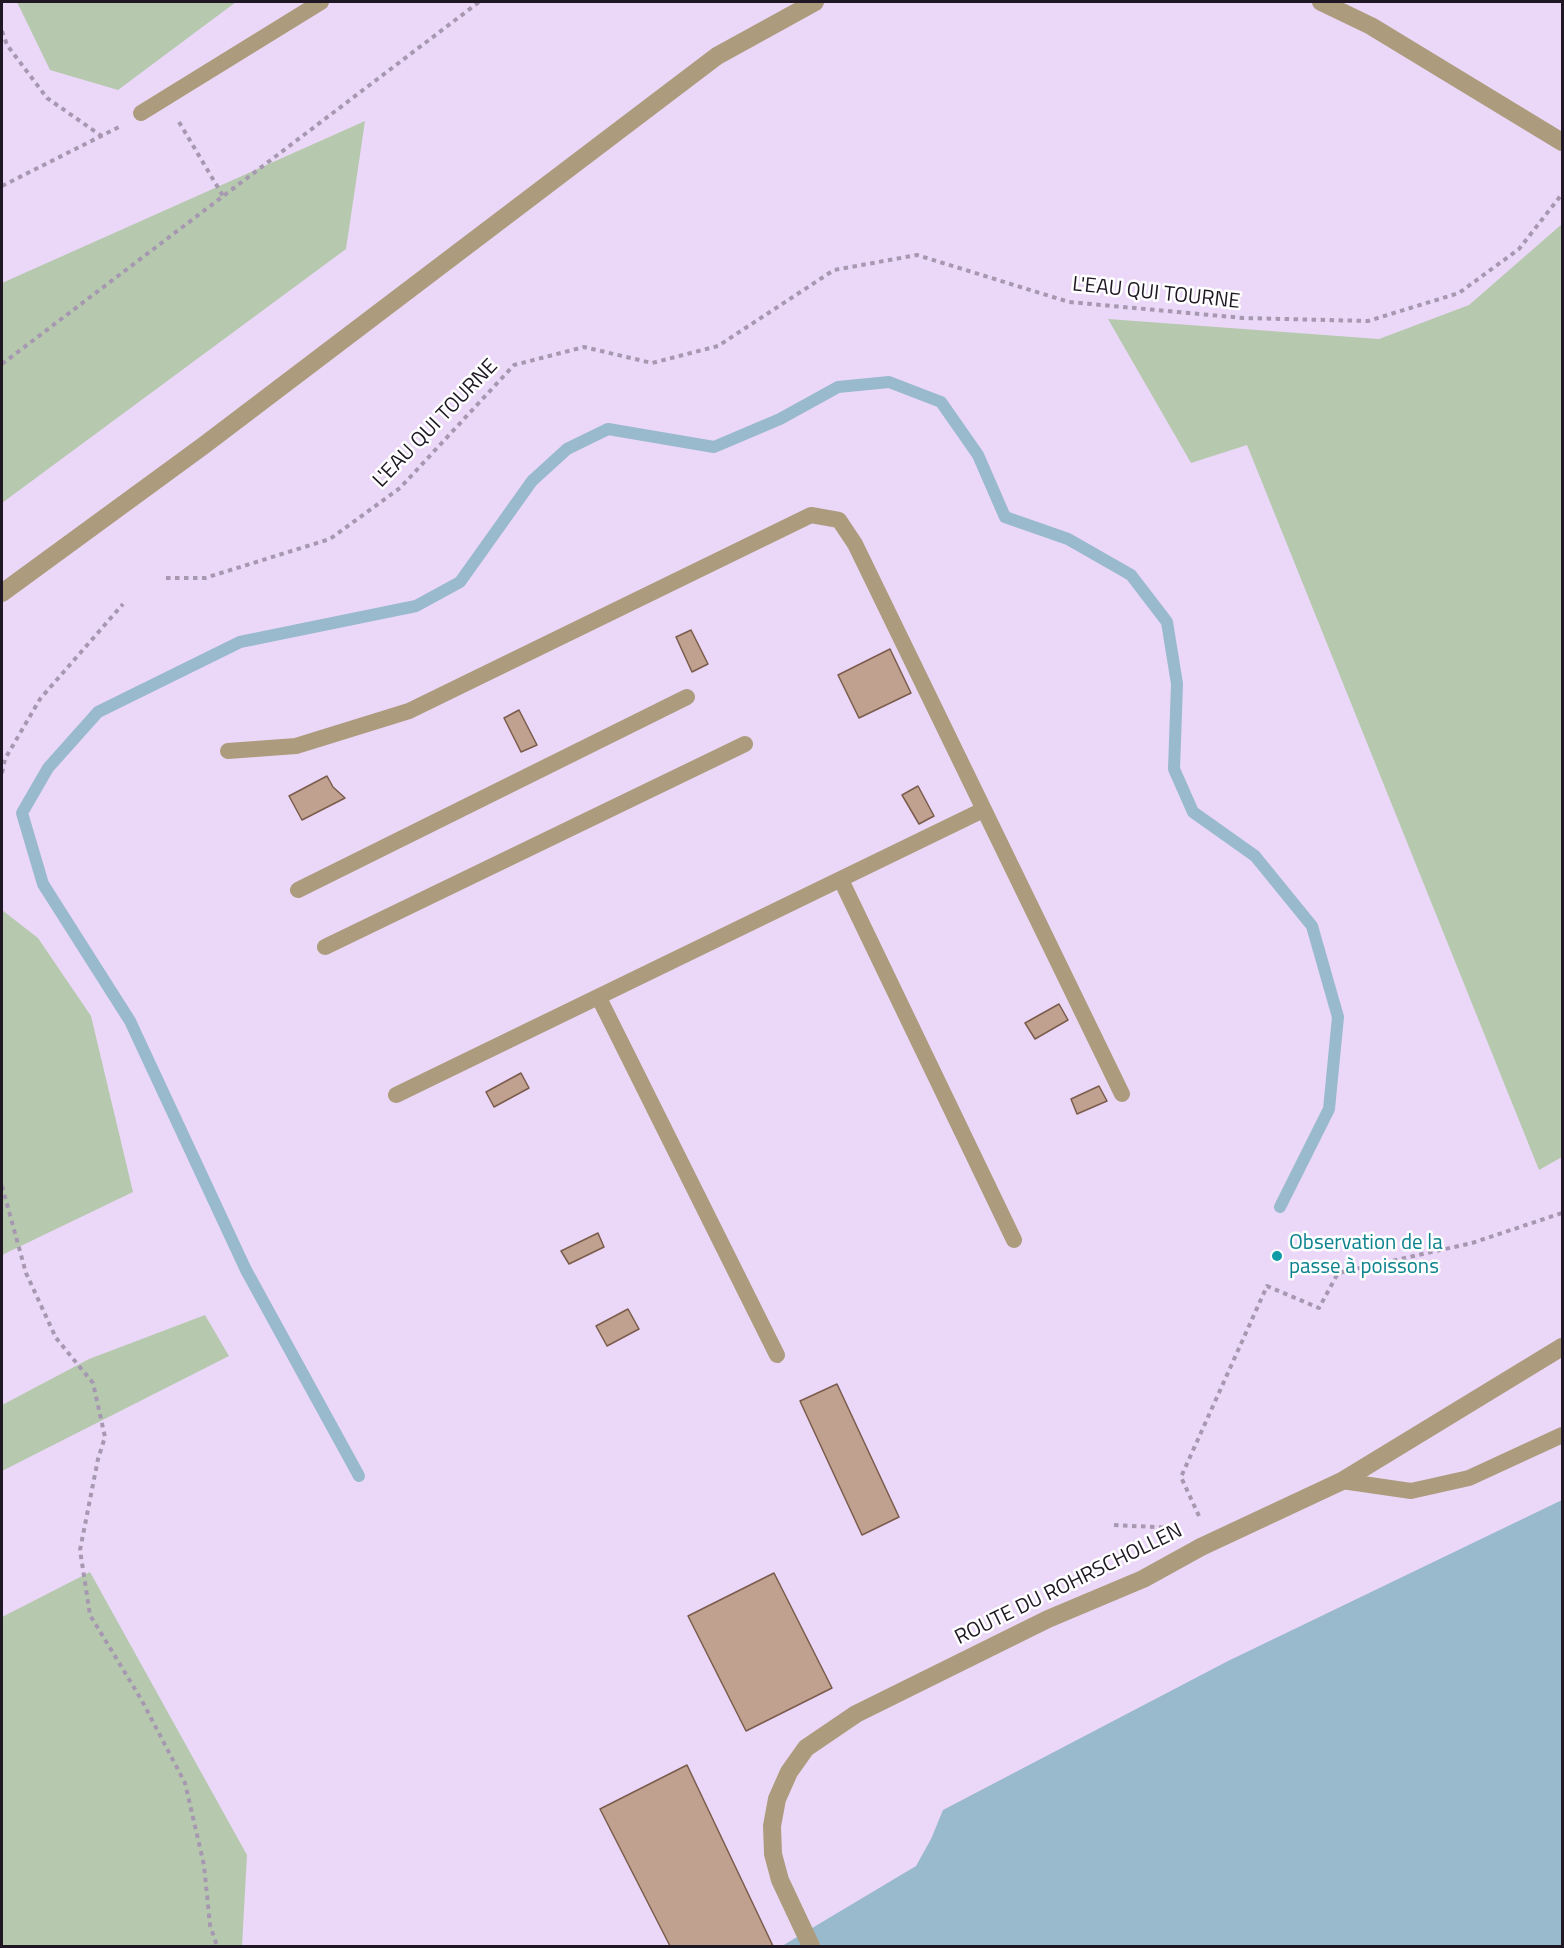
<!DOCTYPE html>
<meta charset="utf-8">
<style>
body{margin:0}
#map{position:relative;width:1564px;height:1948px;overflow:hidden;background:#ebd8f8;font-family:"Titillium Web",sans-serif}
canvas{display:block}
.frame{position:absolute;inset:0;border:3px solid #1f1824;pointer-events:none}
</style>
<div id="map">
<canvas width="1564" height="1948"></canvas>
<div class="frame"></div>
</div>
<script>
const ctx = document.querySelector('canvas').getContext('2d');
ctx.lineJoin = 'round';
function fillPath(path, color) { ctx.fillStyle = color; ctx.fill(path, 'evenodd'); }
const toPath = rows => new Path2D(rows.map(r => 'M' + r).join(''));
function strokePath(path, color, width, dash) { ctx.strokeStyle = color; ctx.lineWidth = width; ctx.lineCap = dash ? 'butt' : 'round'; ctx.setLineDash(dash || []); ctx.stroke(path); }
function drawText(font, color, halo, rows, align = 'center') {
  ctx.font = font + ' "Titillium Web",sans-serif'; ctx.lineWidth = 5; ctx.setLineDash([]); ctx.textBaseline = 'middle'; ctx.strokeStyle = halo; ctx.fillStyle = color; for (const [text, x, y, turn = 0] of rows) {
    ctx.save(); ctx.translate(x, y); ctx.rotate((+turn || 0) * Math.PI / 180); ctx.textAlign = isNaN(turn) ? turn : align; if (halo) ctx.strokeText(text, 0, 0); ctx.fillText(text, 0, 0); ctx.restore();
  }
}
fillPath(toPath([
 [17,2,236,2,118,90,50,70],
 [365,121,346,249,2,503,2,283],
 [1562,224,1562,1157,1539,1170,1247,445,1191,463,1108,319,1379,339,1469,305],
 [2,910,38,938,91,1016,133,1192,2,1255],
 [205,1315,229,1356,2,1471,2,1405,89,1359],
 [90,1572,247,1855,242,1946,2,1946,2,1617]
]), '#b6c9ae');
fillPath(toPath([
 [1562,1500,1562,1946,782,1946,916,1866,931,1839,943,1810,1228,1661]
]), '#99b9cd');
strokePath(toPath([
 [359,1476,246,1270,130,1021,43,884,22,813,48,768,98,712,240,642,416,606,460,582,532,481,567,449,608,429,714,447,780,419,838,387,889,382,941,402,978,455,1005,517,1068,539,1131,575,1167,622,1177,684,1174,769,1193,812,1255,856,1312,926,1338,1017,1329,1109,1280,1207]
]), '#99b9cd', 12);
const building = toPath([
 [691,630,708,664,692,672,676,637,691,630],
 [890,649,911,693,859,718,838,675,890,649],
 [519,710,537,745,521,752,504,718,519,710],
 [327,776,333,787,345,798,302,820,289,796,327,776],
 [918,786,934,816,919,824,902,795,918,786],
 [1059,1004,1068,1020,1035,1039,1025,1023,1059,1004],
 [521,1073,529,1088,494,1107,486,1092,521,1073],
 [1099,1086,1107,1101,1077,1114,1071,1099,1099,1086],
 [598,1233,604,1247,569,1264,561,1251,598,1233],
 [628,1309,639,1329,607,1346,596,1326,628,1309],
 [837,1384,899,1517,862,1535,800,1401,837,1384],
 [774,1573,832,1688,746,1731,688,1616,774,1573],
 [687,1765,773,1946,670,1946,600,1809,687,1765]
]);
fillPath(building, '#c0a08f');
strokePath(building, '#7a5c4c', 1.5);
strokePath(toPath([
 [2,31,7,45,47,98,103,137],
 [179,122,223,196],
 [2,186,119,127],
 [2,364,479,2],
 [166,578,205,578,330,539,400,488,514,365,584,347,652,363,718,346,834,270,917,255,1069,302,1243,318,1368,321,1459,293,1519,249,1562,194],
 [2,773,5,759,40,699,123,604],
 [2,1186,26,1273,56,1338,93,1383,105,1437,98,1459,80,1550,90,1615,141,1699,185,1783,204,1865,210,1925,217,1946],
 [1199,1516,1181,1477,1267,1286,1319,1308,1338,1273,1472,1243,1562,1213],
 [1114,1525,1173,1528]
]), '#a798b2', 4, [4.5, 4.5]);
strokePath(toPath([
 [141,113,321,2],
 [228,751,296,746,409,711,811,515,839,520,855,544,1122,1094],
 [841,880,1014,1240],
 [298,890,687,697],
 [325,947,745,744],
 [599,998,777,1355],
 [396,1095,983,810],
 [1342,1481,1411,1491,1469,1478,1562,1435]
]), '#ac9c7d', 16);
strokePath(toPath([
 [1321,2,1371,26,1562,142],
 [2,593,203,446,717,56,815,2],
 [811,1946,780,1880,773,1854,772,1826,777,1799,789,1772,806,1748,856,1714,1048,1619,1143,1579,1201,1547,1342,1481,1562,1347]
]), '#ac9c7d', 18);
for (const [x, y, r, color] of [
 [1277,1256,6,"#0f9aa8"]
]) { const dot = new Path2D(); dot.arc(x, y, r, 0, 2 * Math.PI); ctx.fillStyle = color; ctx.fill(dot); strokePath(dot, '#fff', 2); }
drawText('21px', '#1f1824', '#fff', [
 ["L'EAU QUI TOURNE",1156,294,6],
 ["L'EAU QUI TOURNE",436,424,-46],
 ["ROUTE DU ROHRSCHOLLEN",1069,1585,-26]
]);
drawText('21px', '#0d838f', '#fff', [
 ["Observation de la",1289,1244],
 ["passe à poissons",1289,1268]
], 'left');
</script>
